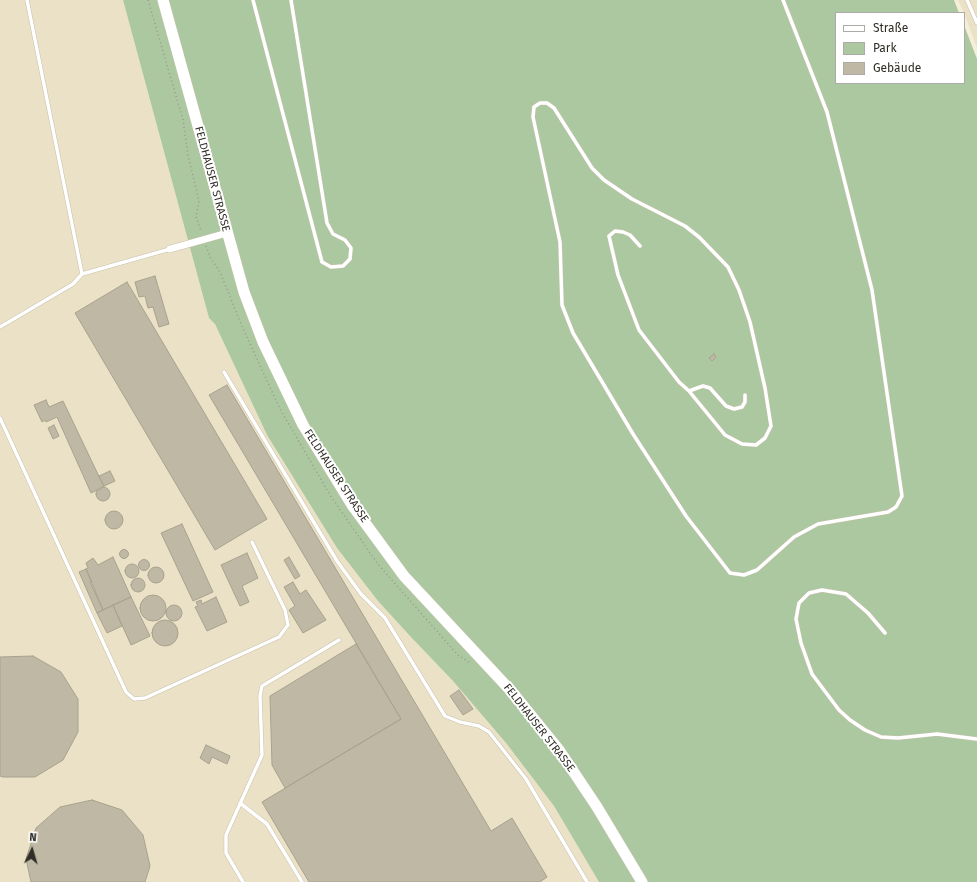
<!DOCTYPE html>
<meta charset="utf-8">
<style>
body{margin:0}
#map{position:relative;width:977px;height:882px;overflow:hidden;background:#f5eed9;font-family:"Fira Sans",sans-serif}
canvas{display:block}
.legend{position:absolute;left:835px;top:12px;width:130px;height:72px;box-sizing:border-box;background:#fff;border:1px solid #acaba8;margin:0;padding:5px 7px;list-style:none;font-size:12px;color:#302d26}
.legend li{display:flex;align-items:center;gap:8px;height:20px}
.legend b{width:20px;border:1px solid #acaba8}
.north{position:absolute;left:12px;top:830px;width:40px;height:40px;-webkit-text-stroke:3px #fff;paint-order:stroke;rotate:5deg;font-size:11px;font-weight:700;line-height:16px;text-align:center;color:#302d26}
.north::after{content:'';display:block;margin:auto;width:14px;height:18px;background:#302d26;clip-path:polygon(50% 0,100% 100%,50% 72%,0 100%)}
</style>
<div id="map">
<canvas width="977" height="882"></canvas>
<ul class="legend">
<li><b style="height:5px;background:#fff"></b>Straße</li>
<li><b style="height:11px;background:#abc8a1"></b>Park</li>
<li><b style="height:11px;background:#bfb8a4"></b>Gebäude</li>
</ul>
<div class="north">N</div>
</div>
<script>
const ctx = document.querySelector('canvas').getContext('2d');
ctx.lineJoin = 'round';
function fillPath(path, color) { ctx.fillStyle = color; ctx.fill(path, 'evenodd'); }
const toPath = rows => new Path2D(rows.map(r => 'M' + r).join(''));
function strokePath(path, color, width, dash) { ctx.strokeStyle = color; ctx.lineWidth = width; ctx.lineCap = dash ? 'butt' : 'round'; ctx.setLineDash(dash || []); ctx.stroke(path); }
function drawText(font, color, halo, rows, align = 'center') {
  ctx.font = font + ' "Fira Sans",sans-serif'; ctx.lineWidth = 4; ctx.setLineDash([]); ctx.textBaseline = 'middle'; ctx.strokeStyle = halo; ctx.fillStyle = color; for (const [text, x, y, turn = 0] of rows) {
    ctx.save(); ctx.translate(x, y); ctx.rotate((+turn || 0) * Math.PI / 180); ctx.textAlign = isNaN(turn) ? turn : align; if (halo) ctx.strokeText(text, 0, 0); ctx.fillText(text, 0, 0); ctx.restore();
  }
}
fillPath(toPath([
 [0,0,123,0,209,318,215,324,267,435,337,548,378,601,410,636,453,681,506,743,554,806,599,882,0,882],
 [958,0,977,0,977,48,964,13]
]), '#ebe1c6');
fillPath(toPath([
 [123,0,954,0,959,13,836,13,836,83,964,83,964,25,977,59,977,882,599,882,554,806,506,743,453,681,410,636,378,601,337,548,267,435,215,324,209,318]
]), '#abc8a1');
const building = toPath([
 [155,276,169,324,159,327,153,307,148,308,145,296,139,297,135,282,155,276],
 [127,282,267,519,215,550,75,313,127,282],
 [714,354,716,357,712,361,709,358,714,354],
 [227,385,491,831,512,818,547,877,540,882,309,882,262,802,401,719,209,395,227,385],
 [46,400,49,407,63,401,104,487,91,493,57,417,46,422,45,420,42,422,34,405,46,400],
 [54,425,59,436,53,439,48,428,54,425],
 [110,471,115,481,104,486,99,476,110,471],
 '96 494a7 7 0 1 1 14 0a7 7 0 1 1-14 0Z',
 '105 520a9 9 0 1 1 18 0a9 9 0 1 1-18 0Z',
 [182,524,213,592,193,601,161,533,182,524],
 '119.5 554a4.5 4.5 0 1 1 9 0a4.5 4.5 0 1 1-9 0Z',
 [247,553,258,578,242,586,249,602,240,606,221,565,247,553],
 [113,557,131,597,103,610,90,582,92,582,86,569,88,568,86,563,93,558,98,565,113,557],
 [289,557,300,576,295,579,284,560,289,557],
 '138.5 565a5.5 5.5 0 1 1 11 0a5.5 5.5 0 1 1-11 0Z',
 '125 571a7 7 0 1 1 14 0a7 7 0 1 1-14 0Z',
 '148 575a8 8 0 1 1 16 0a8 8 0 1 1-16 0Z',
 [86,569,103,610,97,613,79,572,86,569],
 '131 585a7 7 0 1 1 14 0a7 7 0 1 1-14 0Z',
 [293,582,300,594,306,590,326,620,303,633,289,610,295,606,284,587,293,582],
 '140 608a13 13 0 1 1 26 0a13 13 0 1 1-26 0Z',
 [131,597,150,636,131,645,113,605,131,597],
 [216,597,227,622,207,631,195,607,198,606,196,602,201,600,202,604,216,597],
 [113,605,122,626,107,633,97,613,113,605],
 '166 613a8 8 0 1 1 16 0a8 8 0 1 1-16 0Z',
 '152 633a13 13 0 1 1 26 0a13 13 0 1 1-26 0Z',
 [356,644,401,719,285,788,272,765,270,696,356,644],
 [33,656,61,672,78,699,78,732,63,760,35,777,3,777,0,776,0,657,33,656],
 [459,690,473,709,463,715,450,696,459,690],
 [206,745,230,756,227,764,212,757,209,764,200,758,206,745],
 [92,800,122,810,143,835,150,866,145,882,31,882,26,859,36,828,60,807,92,800]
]);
fillPath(building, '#bfb8a4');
strokePath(building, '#a9a28e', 1);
const lane = toPath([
 [27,0,82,274],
 [253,0,322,262,331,267,343,266,350,259,351,248,345,240,333,234,327,223,291,0],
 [967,0,977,23],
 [640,246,630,235,623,232,615,231,609,236,618,275,639,330,679,382,689,391,703,386,710,388,726,406,734,409,742,407,745,402,745,395],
 [0,327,73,284,82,274,170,249],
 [224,372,337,561,361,594,385,618,445,716,460,722,479,726,489,732,526,779,587,882],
 [689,391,725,435,742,444,756,445,765,438,771,426,765,388,750,322,739,290,728,267,699,237,685,226,632,199,604,180,592,168,554,108,547,103,540,103,534,107,533,117,560,242,562,305,573,333,633,434,686,516,730,573,744,575,757,570,794,537,818,524,888,512,896,507,902,496,872,290,827,112,783,0],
 [0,418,126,692,134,699,145,698,279,637,288,625,285,610,252,542],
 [885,633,868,613,846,594,822,590,809,593,799,603,796,619,801,643,812,674,839,710,850,720,865,730,881,737,898,738,937,734,977,739],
 [240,803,267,824,302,882],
 [243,882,226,853,226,835,262,755,260,696,262,686,339,640]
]);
const street = toPath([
 [170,249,227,233]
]);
const secondary = toPath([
 [163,0,244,292,263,342,303,425,352,505,404,576,512,692,559,750,597,807,642,882]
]);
strokePath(lane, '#c8c1ac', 4.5);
strokePath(street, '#c8c1ac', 8);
strokePath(secondary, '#c8c1ac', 12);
strokePath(toPath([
 [148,0,183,120,188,155,199,201,196,217,201,231],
 [206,246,210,257,220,272,241,324,280,409,330,495,377,563,458,655,470,663]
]), '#9c9788', 1.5, [1, 3]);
strokePath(lane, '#fff', 3.5);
strokePath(street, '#fff', 7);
strokePath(secondary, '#fff', 11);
drawText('11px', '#302d26', '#fff', [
 ["FELDHAUSER STRASSE",212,179,75],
 ["FELDHAUSER STRASSE",336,476,57],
 ["FELDHAUSER STRASSE",539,728,52]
]);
</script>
